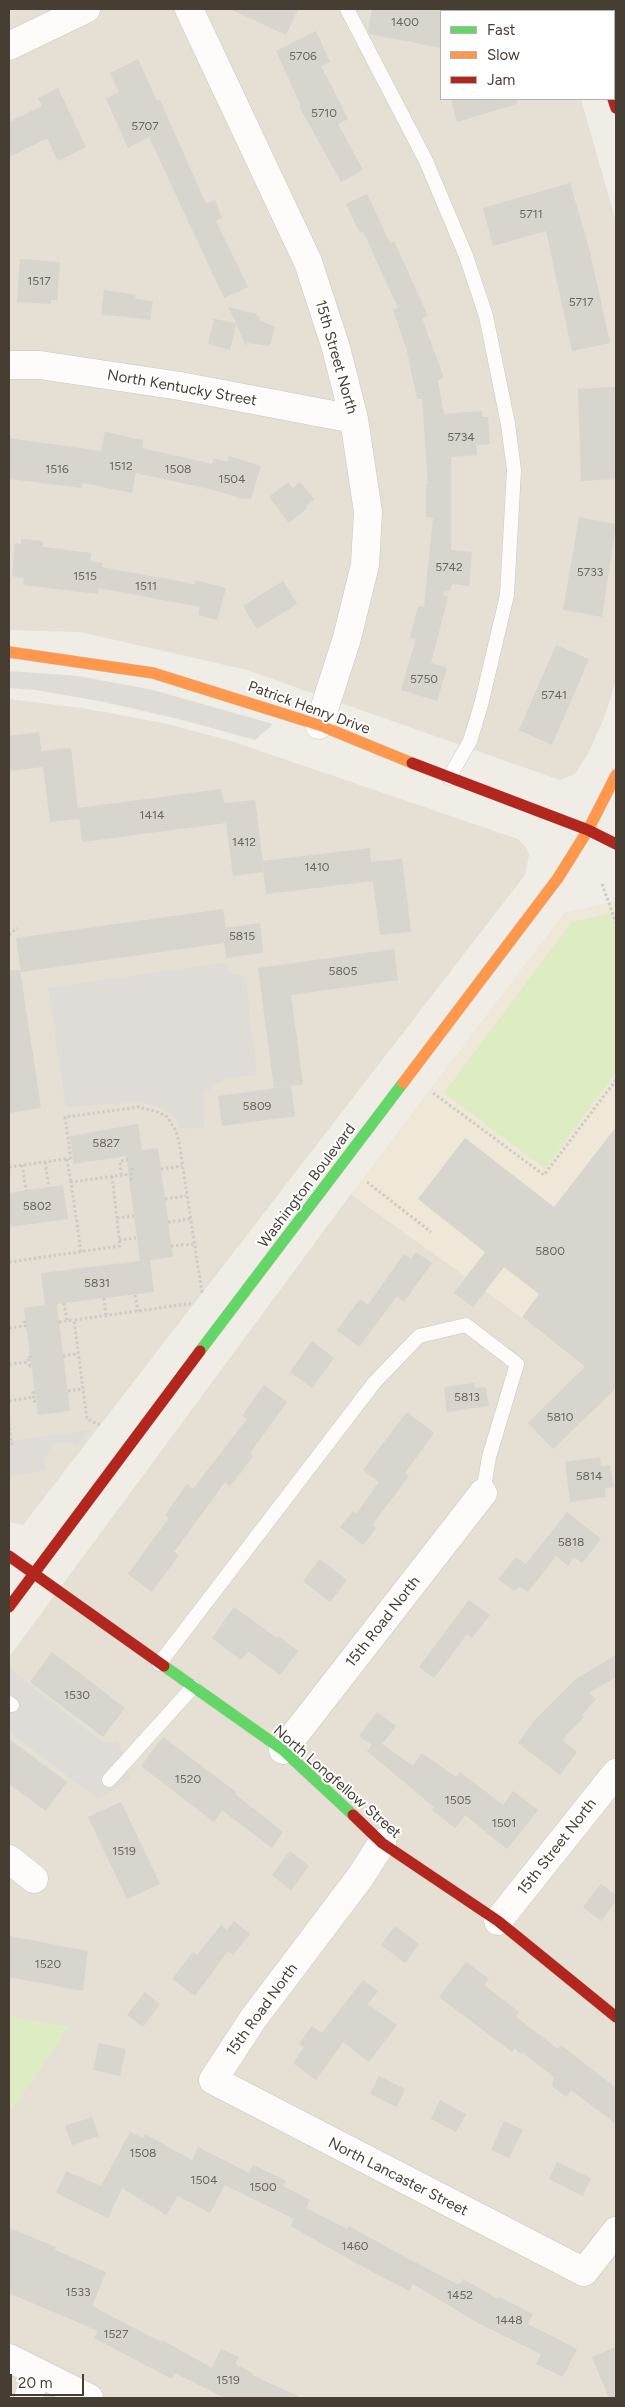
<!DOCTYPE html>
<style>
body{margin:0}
#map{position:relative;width:625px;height:2407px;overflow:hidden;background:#f0ede7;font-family:Figtree,sans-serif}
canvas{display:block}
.frame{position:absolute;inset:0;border:10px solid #463e33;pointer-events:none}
.legend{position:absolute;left:440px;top:10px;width:175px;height:90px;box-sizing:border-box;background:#fff;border:1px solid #b5b2ad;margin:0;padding:6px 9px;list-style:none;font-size:15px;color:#463e33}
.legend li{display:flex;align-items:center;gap:10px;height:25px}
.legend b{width:25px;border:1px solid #b5b2ad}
.scale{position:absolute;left:10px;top:2374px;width:74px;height:22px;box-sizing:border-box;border:2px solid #463e33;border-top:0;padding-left:6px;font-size:15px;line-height:18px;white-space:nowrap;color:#463e33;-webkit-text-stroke:4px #fff;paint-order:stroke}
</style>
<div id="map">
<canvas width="625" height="2407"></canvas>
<div class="frame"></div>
<ul class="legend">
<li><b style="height:6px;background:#63d668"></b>Fast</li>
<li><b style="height:6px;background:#ff974d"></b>Slow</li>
<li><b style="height:6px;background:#b3261e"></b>Jam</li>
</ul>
<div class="scale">20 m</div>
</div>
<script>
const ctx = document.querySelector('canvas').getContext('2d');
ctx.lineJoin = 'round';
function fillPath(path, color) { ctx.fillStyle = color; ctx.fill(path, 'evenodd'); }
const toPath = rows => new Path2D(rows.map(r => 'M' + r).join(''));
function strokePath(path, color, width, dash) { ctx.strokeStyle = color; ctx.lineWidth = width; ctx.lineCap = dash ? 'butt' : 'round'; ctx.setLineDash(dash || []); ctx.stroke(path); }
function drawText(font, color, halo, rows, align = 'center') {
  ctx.font = font + ' Figtree,sans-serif'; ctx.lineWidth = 4; ctx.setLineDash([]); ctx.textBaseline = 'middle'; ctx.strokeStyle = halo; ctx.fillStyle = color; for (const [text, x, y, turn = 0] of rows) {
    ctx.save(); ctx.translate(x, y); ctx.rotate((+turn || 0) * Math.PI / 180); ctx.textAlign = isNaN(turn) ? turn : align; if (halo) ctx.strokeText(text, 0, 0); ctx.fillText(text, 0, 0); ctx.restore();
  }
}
fillPath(toPath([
 [9,9,544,9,547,11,441,11,441,99,581,99,616,222,616,679,606,713,589,752,575,774,560,780,247,670,80,632,9,630],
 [9,699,82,708,163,723,228,740,518,839,526,847,529,855,525,875,23,1525,9,1522],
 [351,1194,522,1317,616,1392,616,2398,9,2398,9,1657]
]), '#e5dfd4');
fillPath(toPath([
 [616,901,616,1392,521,1317,351,1194,564,913]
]), '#efe8d8');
fillPath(toPath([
 [616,912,616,1072,545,1169,444,1093,572,922],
 [9,2016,69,2027,9,2114]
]), '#deecc4');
fillPath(toPath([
 [9,671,78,676,153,690,273,724,255,740,179,719,99,701,35,690,9,688],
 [223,963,234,975,245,976,257,1075,226,1078,204,1093,204,1127,181,1129,174,1116,163,1108,139,1102,66,1107,48,988],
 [91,1430,77,1446,70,1442,52,1444,44,1460,45,1470,9,1476,9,1441],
 [9,1668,101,1741,108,1743,118,1740,130,1778,98,1799,9,1732]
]), '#dfdcd7');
fillPath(toPath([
 [230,9,298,9,286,35],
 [372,9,441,9,441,48,370,34,368,30],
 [316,31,330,62,321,66,348,119,338,124,363,170,341,182,299,106,301,106,276,51],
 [138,59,157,101,160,100,206,204,215,200,222,218,216,221,248,287,224,298,149,137,128,148,106,99,119,92,110,73],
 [58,88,86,147,58,161,47,138,9,157,9,122,42,106,38,98],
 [451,99,516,99,517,104,457,122],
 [570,183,590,252,610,343,572,351,546,231,493,246,483,208],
 [367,194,390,243,394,241,428,316,422,318,444,378,438,380,444,414,482,411,482,417,488,417,490,444,476,445,477,455,451,457,451,550,472,552,469,586,452,584,450,591,444,590,443,595,448,597,431,663,447,668,437,701,401,690,416,639,410,638,418,606,424,607,433,518,426,517,426,484,428,484,422,399,417,399,407,351,393,310,398,308,363,231,360,233,346,204],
 [20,259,60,262,57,300,51,300,51,304,17,302],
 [104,290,136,295,135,299,153,301,150,320,101,314],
 [228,307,257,314,256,316,260,317,259,320,275,327,270,346,247,343,246,346,236,324,230,350,208,344,214,319,236,323],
 [616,387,616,479,581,481,578,389],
 [105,432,143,440,142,448,212,464,214,458,227,462,229,456,261,466,251,499,243,499,214,490,136,473,132,493,83,483,82,488,9,479,9,438,101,451],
 [288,482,293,488,300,482,314,499,306,506,307,508,289,523,269,497],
 [579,517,616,524,602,617,563,610],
 [21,539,43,541,43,547,91,553,90,561,103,563,102,567,194,584,195,580,226,588,217,620,198,615,200,607,99,588,98,594,23,585,24,578,12,576,15,543,21,544],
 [283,581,297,604,257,629,243,606],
 [556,645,589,659,552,745,519,730],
 [39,732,42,756,42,751,71,748,79,819,50,822,43,767,9,771,9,736],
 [221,789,224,803,255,800,264,872,233,876,226,823,82,842,78,808],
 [370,848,371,862,402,859,411,932,380,935,373,881,266,894,262,861],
 [223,909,226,928,260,923,263,953,226,958,224,943,21,972,16,938],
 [394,949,398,980,291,995,303,1084,274,1088,258,968],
 [9,970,20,970,41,1108,9,1113],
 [291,1086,295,1116,222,1126,218,1096],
 [138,1124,142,1150,158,1148,173,1257,150,1260,154,1292,57,1304,70,1411,38,1415,24,1308,47,1305,45,1305,41,1273,140,1261,126,1156,74,1164,70,1136],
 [616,1127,616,1388,553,1449,528,1423,585,1367,522,1317,539,1294,504,1267,473,1307,454,1293,485,1252,418,1199,465,1138,554,1207],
 [63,1185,68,1219,9,1227,9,1193],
 [416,1252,432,1263,404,1302,397,1296,359,1347,337,1330,360,1299,368,1305,404,1254,411,1259],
 [312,1341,334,1358,312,1388,290,1372],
 [474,1383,475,1388,486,1387,489,1406,447,1412,444,1387],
 [264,1385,287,1402,250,1453,253,1456,242,1471,230,1486,225,1482,174,1552,179,1555,152,1592,128,1574,169,1518,165,1515,187,1484,193,1489,247,1419,242,1416],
 [407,1412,434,1433,405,1473,409,1476,372,1525,376,1528,363,1545,340,1527,353,1511,356,1514,379,1482,363,1470],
 [600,1457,601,1466,610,1465,614,1487,605,1488,606,1497,570,1502,565,1462],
 [567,1512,601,1539,582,1563,574,1557,568,1566,556,1556,528,1592,519,1586,514,1591,498,1579,516,1557,526,1564],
 [320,1559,347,1580,330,1602,303,1581],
 [469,1600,490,1615,472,1638,467,1634,434,1678,419,1667],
 [234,1607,277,1638,278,1636,298,1651,280,1675,248,1651,241,1660,212,1638],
 [52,1652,125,1708,103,1737,30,1682],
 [616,1655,616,1677,589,1693,596,1699,582,1715,584,1717,562,1740,577,1752,560,1775,518,1743,535,1720,576,1679],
 [377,1712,396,1726,382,1744,413,1766,422,1753,456,1777,460,1772,503,1805,513,1791,538,1810,507,1849,465,1815,455,1828,432,1810,434,1807,367,1751,372,1745,359,1736],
 [163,1737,236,1792,235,1794,283,1832,272,1848,222,1810,214,1822,141,1766],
 [9,1739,67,1782,46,1811,9,1784],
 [121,1802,160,1884,127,1899,88,1817],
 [290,1851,309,1866,291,1890,272,1875],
 [601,1884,616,1895,616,1901,601,1921,583,1907],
 [234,1921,250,1934,233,1955,228,1951,195,1996,172,1979,193,1952,197,1955,221,1925,227,1930],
 [395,1926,419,1944,405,1963,381,1945],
 [9,1936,88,1951,83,1991,9,1977],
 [466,1962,489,1979,484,1985,519,2012,515,2016,558,2049,561,2045,616,2088,616,2124,571,2090,566,2097,552,2086,554,2077,522,2052,521,2054,514,2048,512,2052,439,1997],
 [363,1980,378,1991,368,2004,397,2025,369,2062,343,2042,316,2080,293,2063,304,2047,299,2044,312,2026,322,2033],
 [145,1992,160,2004,143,2027,127,2015],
 [99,2043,126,2049,120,2076,93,2070],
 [379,2076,405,2089,397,2107,370,2094],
 [440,2100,466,2114,456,2132,431,2119],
 [92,2117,99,2136,72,2145,65,2126],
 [504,2121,523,2130,509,2158,491,2150],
 [130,2132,143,2138,145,2134,192,2160,198,2147,249,2173,253,2165,286,2181,283,2186,310,2200,306,2208,347,2229,349,2226,399,2254,457,2284,461,2283,463,2279,498,2299,499,2297,533,2314,528,2324,577,2349,563,2377,536,2364,541,2354,480,2324,413,2284,409,2291,354,2262,291,2226,294,2219,225,2185,210,2213,178,2196,166,2215,122,2188,108,2218,56,2193,66,2171,101,2186],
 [557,2162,591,2178,583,2196,549,2179],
 [9,2228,56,2247,55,2250,106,2272,92,2306,161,2342,162,2340,212,2368,221,2349,239,2357,235,2364,253,2373,252,2375,302,2398,225,2398,175,2373,172,2379,94,2338,98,2331,9,2293],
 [616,2347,616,2398,609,2398,592,2357]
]), '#d8d4ce');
const lane = toPath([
 [347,9,426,161,466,256,486,316,508,424,514,470,507,595,481,705,470,741,449,778],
 [159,1664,374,1383,419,1336,466,1325,517,1364,489,1457,483,1493],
 [9,1703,12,1705],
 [109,1780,193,1687]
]);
const street = toPath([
 [189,9,308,262,336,348,354,419,368,512,365,565,347,638,319,725],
 [9,46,86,9],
 [9,365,40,365,180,386,354,419],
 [283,1750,483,1493],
 [382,1843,361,1876,253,2019,213,2080,584,2272,616,2231],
 [9,1859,34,1879],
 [498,1921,616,1773],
 [9,2358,89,2398],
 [28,2398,38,2373]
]);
const fast = toPath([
 [200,1351,403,1083],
 [164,1666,283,1750,353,1815]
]);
const slow = toPath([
 [587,9,588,11],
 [9,652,153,673,319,725,412,763],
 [403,1083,558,878,588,830,616,775]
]);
const jam = toPath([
 [613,99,616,108],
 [412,763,588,830,616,844],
 [9,1556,164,1666],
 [9,1607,200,1351],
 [353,1815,382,1843,498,1921,616,2017]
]);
strokePath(lane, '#ccc9c3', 15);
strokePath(street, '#ccc9c3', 29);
strokePath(fast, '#d1ccbe', 12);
strokePath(slow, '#d1ccbe', 12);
strokePath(jam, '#d1ccbe', 12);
strokePath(toPath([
 [602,884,616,923],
 [9,935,17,928],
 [433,1093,544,1175,616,1080],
 [67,1159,71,1182],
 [71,1159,65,1117,139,1107,158,1112,167,1117,176,1131,179,1142,202,1293],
 [45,1162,49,1187],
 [22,1165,26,1191],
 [9,1167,73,1158],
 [132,1168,131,1179,133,1179],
 [161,1169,182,1166],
 [121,1175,120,1161,131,1159],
 [367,1182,431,1232],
 [165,1199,186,1196],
 [117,1218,134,1216],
 [168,1222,190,1219],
 [119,1240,136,1238],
 [171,1246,193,1244],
 [81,1252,71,1182,130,1174],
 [9,1262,120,1246,112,1176],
 [135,1295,138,1311],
 [104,1298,106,1316],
 [64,1303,67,1321],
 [26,1322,24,1322,27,1330],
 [59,1322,74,1320],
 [9,1328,24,1326],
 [63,1356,78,1354],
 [31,1357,28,1357,30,1366,32,1365],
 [9,1364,29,1362],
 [68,1391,83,1389],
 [35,1392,33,1393,34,1401,36,1401],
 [9,1401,34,1397],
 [9,1423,12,1445],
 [100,1425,87,1419,74,1320,194,1303]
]), '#cecbc6', 3, [2.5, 2.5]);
strokePath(lane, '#fdfcfb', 14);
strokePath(street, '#fdfcfb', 28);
strokePath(fast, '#63d668', 11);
strokePath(slow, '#ff974d', 11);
strokePath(jam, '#b3261e', 11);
drawText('12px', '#6c655b', null, [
 ["1400",405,22],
 ["5706",303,56],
 ["5710",324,113],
 ["5707",145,126],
 ["5711",531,214],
 ["1517",39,281],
 ["5717",581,302],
 ["5734",461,437],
 ["1512",121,466],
 ["1516",57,469],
 ["1508",178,469],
 ["1504",232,479],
 ["5742",449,567],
 ["5733",590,572],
 ["1515",85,576],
 ["1511",146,586],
 ["5750",424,679],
 ["5741",554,695],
 ["1414",152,815],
 ["1412",244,842],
 ["1410",317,867],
 ["5815",242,936],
 ["5805",343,971],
 ["5809",257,1106],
 ["5827",106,1143],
 ["5802",37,1206],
 ["5800",550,1251],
 ["5831",97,1283],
 ["5813",467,1397],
 ["5810",560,1417],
 ["5814",589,1476],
 ["5818",571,1542],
 ["1530",77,1695],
 ["1520",188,1779],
 ["1505",458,1800],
 ["1501",504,1823],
 ["1519",124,1851],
 ["1520",48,1964],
 ["1508",143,2153],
 ["1504",204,2180],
 ["1500",263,2187],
 ["1460",355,2246],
 ["1533",78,2292],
 ["1452",460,2295],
 ["1448",509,2320],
 ["1527",116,2334],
 ["1519",228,2380]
]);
drawText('15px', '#463e33', '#fff', [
 ["15th Street North",336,357,74],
 ["North Kentucky Street",182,388,10],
 ["Patrick Henry Drive",309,708,20],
 ["Washington Boulevard",307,1186,-53],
 ["15th Road North",383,1622,-52],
 ["North Longfellow Street",337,1782,41],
 ["15th Street North",557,1847,-52],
 ["15th Road North",262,2010,-54],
 ["North Lancaster Street",398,2177,27]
]);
</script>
